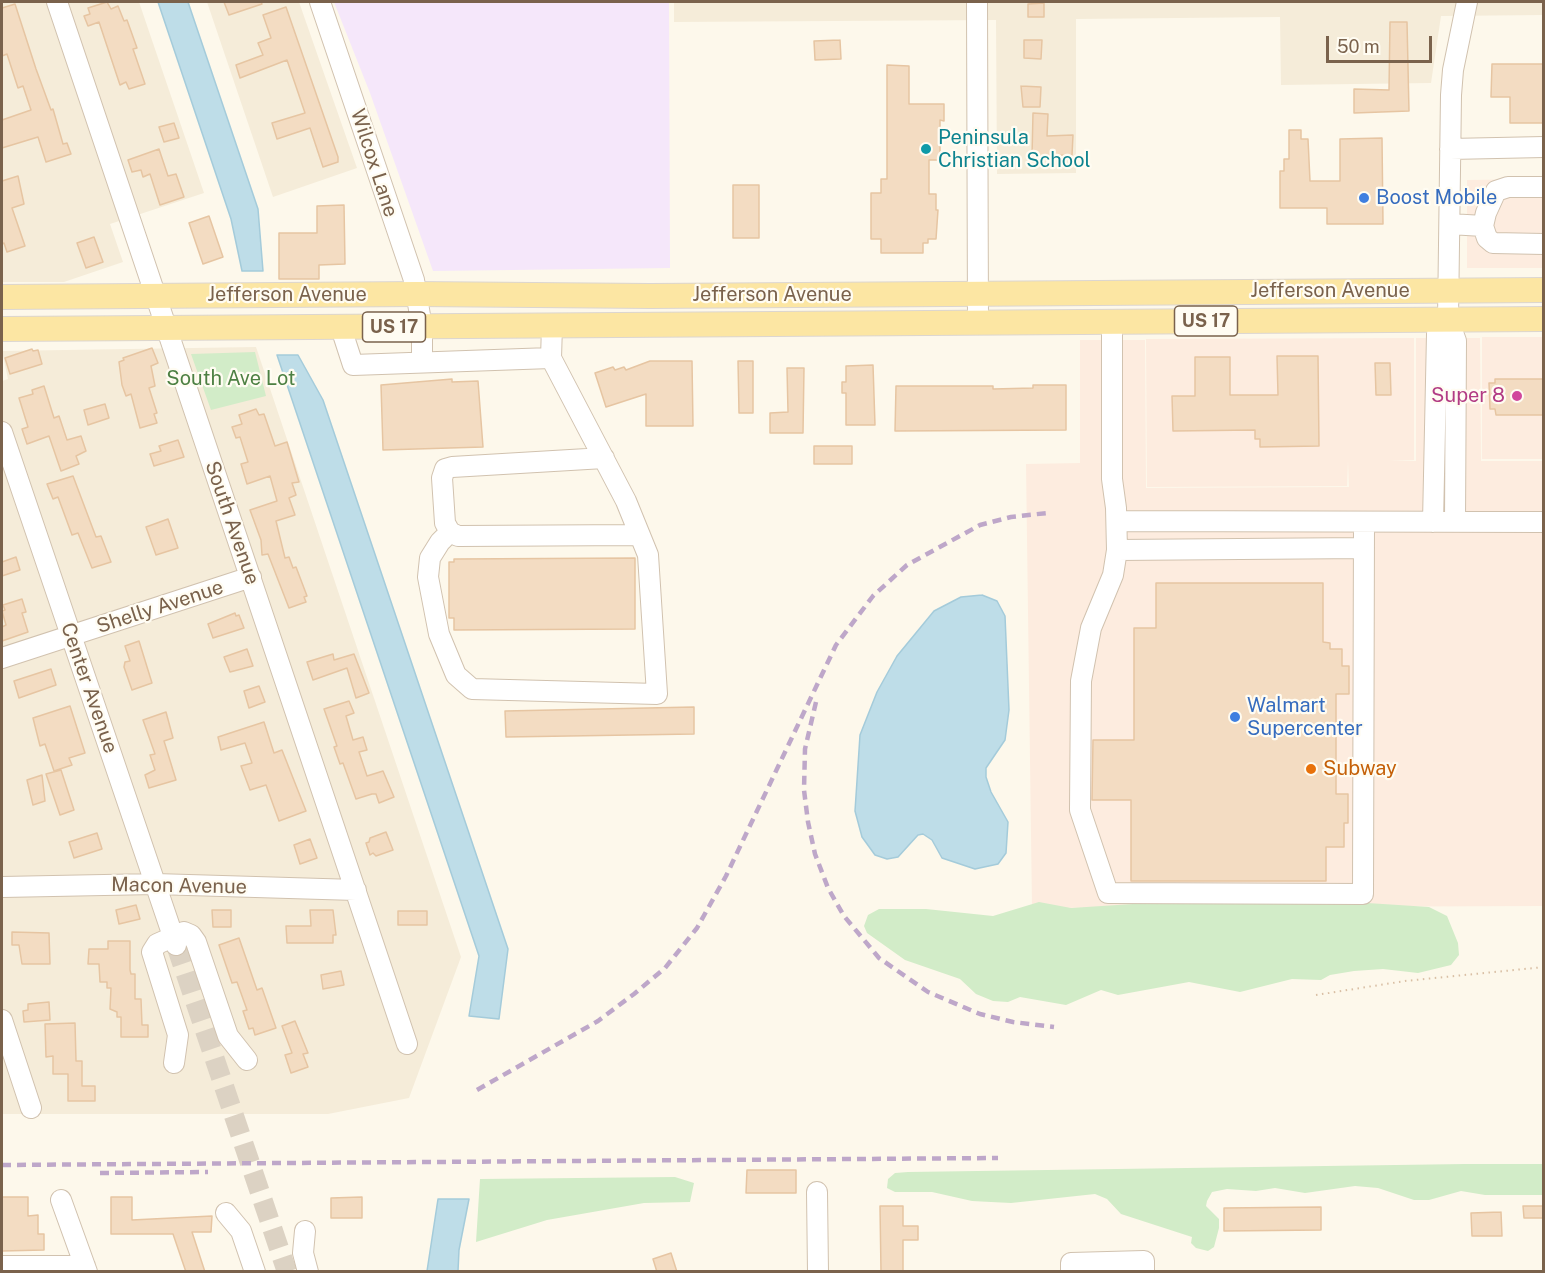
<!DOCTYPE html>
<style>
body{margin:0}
#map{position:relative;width:1545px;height:1273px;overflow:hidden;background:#fdf8eb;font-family:"Public Sans",sans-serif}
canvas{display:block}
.frame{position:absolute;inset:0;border:3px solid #7a624c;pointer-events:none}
.scale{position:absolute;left:1326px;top:36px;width:106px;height:27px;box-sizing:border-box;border:3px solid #7a624c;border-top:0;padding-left:8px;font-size:18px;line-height:21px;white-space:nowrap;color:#7a624c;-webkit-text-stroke:4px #fffcf2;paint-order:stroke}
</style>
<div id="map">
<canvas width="1545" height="1273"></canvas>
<div class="frame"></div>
<div class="scale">50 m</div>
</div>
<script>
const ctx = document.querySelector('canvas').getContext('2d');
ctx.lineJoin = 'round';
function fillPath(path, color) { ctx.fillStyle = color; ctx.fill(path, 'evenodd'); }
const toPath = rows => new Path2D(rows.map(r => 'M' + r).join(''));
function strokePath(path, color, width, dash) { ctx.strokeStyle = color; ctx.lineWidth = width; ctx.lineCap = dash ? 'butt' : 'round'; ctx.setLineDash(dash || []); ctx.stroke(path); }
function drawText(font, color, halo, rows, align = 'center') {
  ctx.font = font + ' "Public Sans",sans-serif'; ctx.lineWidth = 4.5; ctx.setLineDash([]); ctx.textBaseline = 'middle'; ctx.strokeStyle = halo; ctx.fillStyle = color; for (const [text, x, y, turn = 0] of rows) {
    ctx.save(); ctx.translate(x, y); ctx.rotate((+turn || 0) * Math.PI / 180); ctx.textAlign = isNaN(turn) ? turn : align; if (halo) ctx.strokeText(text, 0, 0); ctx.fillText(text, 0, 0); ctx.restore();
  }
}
fillPath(toPath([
 [2,2,139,2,204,193,110,224,123,262,64,282,2,282],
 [207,2,299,2,357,168,273,197],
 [674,2,1543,2,1544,15,1441,16,1431,83,1281,85,1280,17,1076,19,1076,173,997,174,996,20,674,22],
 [256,347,461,957,409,1098,328,1114,2,1114,2,381,8,379,2,351]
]), '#f5ecd9');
fillPath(toPath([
 [1543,179,1543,268,1467,268,1467,180],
 [1482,337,1543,337,1543,459,1482,459],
 [1414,338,1414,460,1389,461,1416,461,1416,338,1480,338,1481,461,1543,461,1543,906,1032,908,1026,464,1080,463,1080,340,1145,340,1146,488,1349,487,1348,461,1347,486,1147,487,1146,339]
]), '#fdecdf');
fillPath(toPath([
 [334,2,669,2,670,268,433,271,370,93]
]), '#f5e7fa');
fillPath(toPath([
 [255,352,266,396,211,410,191,354],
 [1179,901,1352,902,1429,907,1447,916,1458,943,1459,955,1451,965,1418,973,1383,969,1354,971,1330,975,1321,980,1292,979,1240,992,1189,982,1118,995,1101,990,1066,1005,1020,997,1008,1002,993,1001,976,994,960,979,905,960,867,933,864,926,868,915,879,909,926,909,993,916,1039,902,1071,908],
 [1465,1164,1543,1164,1543,1195,1485,1195,1461,1191,1429,1200,1414,1200,1378,1188,1355,1186,1305,1193,1275,1188,1256,1191,1227,1189,1212,1192,1207,1201,1206,1206,1219,1219,1219,1228,1214,1247,1208,1251,1196,1248,1191,1243,1192,1237,1121,1214,1107,1199,1095,1194,1011,1203,991,1202,972,1201,932,1192,895,1192,887,1188,888,1179,895,1173,908,1172],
 [675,1177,694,1183,690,1202,644,1203,547,1220,476,1242,480,1179]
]), '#d2ecc8');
const water = toPath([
 [158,2,188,2,258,209,263,271,242,271,231,219,158,2],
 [277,355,298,355,323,400,508,949,499,1019,469,1016,479,956,277,355],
 [982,595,997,601,1005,616,1009,710,1005,740,986,768,986,777,991,792,1008,822,1006,853,998,864,975,869,942,858,932,840,923,834,918,835,898,857,887,859,875,855,862,837,855,811,860,735,877,692,897,656,934,611,961,597,982,595],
 [438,1199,469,1199,459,1250,458,1271,427,1271,438,1199]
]);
fillPath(water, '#bedde8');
strokePath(water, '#a4cbda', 1.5);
const building = toPath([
 [107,2,111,9,118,6,124,21,127,20,137,48,133,49,145,84,129,89,126,82,120,85,99,22,88,26,84,16,90,14,88,8,107,2],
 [224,2,261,2,262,4,229,15,224,2],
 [1044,3,1044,17,1028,17,1028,4,1044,3],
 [15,4,36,69,51,110,53,109,63,144,67,143,71,154,46,162,38,137,2,148,2,120,31,110,23,86,18,88,7,54,2,56,2,8,15,4],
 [286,7,338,157,338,162,323,167,310,128,277,139,272,123,305,113,287,60,240,78,236,65,263,55,258,43,271,38,263,15,286,7],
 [1390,22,1407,22,1409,111,1354,113,1354,89,1389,90,1390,22],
 [840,40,841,59,815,60,814,41,840,40],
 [1024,40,1042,40,1041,59,1024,58,1024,40],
 [1492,64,1544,64,1544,123,1510,123,1510,97,1491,97,1492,64],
 [887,65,909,66,909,104,944,104,944,121,940,120,940,160,929,160,929,194,936,194,936,210,938,210,936,239,928,239,928,243,923,243,923,253,881,253,881,239,871,239,871,193,881,193,881,179,887,179,887,65],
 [1021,86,1041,87,1040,107,1023,107,1021,86],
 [1033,113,1048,114,1047,136,1073,135,1072,155,1032,156,1033,113],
 [174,123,179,138,164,142,159,127,174,123],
 [1289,130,1301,130,1301,139,1308,139,1310,181,1340,181,1340,139,1382,138,1383,224,1327,224,1327,208,1280,208,1280,171,1284,171,1284,159,1289,159,1289,130],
 [159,149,168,176,176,174,184,197,160,205,150,174,143,177,141,170,132,172,128,160,159,149],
 [18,176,24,204,12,208,25,246,7,252,4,243,2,244,2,181,18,176],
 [733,185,759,185,759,238,733,238,733,185],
 [344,205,345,264,319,265,319,279,279,279,279,233,317,233,317,206,344,205],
 [209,216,223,257,203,264,189,223,209,216],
 [94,237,103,262,86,268,77,243,94,237],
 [152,348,158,363,151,366,155,386,149,388,157,413,154,414,157,423,140,428,131,394,126,396,122,385,119,362,124,360,123,358,152,348],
 [32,349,33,351,38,350,42,364,10,374,5,358,32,349],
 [1277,356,1318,356,1319,446,1260,447,1260,439,1255,439,1255,430,1173,431,1172,396,1195,396,1195,357,1230,357,1230,395,1278,395,1277,356],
 [650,361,692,361,693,426,646,426,646,394,606,407,595,373,613,367,615,370,624,367,626,370,650,361],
 [738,361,753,361,753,413,739,413,738,361],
 [1375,363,1390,363,1391,395,1376,395,1375,363],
 [873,365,875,425,846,425,846,393,842,393,842,382,846,382,846,366,873,365],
 [787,368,804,368,803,433,770,433,770,413,788,412,787,368],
 [452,379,452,382,478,381,483,447,383,450,381,385,452,379],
 [1495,379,1544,379,1544,415,1496,415,1495,409,1490,409,1489,383,1495,383,1495,379],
 [1033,385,1066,385,1066,430,895,431,896,386,993,386,993,389,1033,388,1033,385],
 [44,386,54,418,59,416,67,440,81,436,86,451,76,456,79,464,61,471,49,436,27,444,22,429,28,427,19,398,33,394,32,390,44,386],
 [105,404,109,418,88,425,84,410,105,404],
 [256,409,259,415,264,414,275,446,287,442,299,482,292,483,296,495,289,498,295,515,276,521,285,558,289,557,293,568,296,567,307,596,304,597,306,602,289,608,268,554,262,555,261,540,250,510,277,501,270,476,247,484,241,464,248,462,240,437,236,438,232,427,242,424,239,415,256,409],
 [178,440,184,457,154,466,150,454,161,451,159,446,178,440],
 [814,446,852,446,852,464,814,464,814,446],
 [73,476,96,537,101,536,111,562,92,568,78,533,72,535,58,497,53,499,47,484,73,476],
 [168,519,178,548,156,555,146,527,168,519],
 [16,557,20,570,2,576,2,562,16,557],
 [635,558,635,629,454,630,454,618,449,618,449,562,454,562,454,559,635,558],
 [1156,583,1323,583,1323,642,1330,643,1330,649,1342,649,1342,666,1349,666,1349,694,1336,694,1336,794,1348,794,1348,823,1344,823,1344,847,1326,847,1326,881,1131,881,1131,800,1092,800,1093,740,1134,740,1134,628,1156,628,1156,583],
 [22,599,26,612,22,613,28,632,2,641,2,627,6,625,2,611,5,610,3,605,22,599],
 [235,613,236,616,239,615,244,628,213,638,208,624,235,613],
 [139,641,152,683,132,690,124,667,125,662,130,661,125,646,139,641],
 [247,649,253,666,230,672,224,657,247,649],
 [333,654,334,660,354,654,369,693,356,698,347,668,313,680,307,662,333,654],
 [51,669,56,685,19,698,14,681,51,669],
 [259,686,265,702,249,708,244,691,259,686],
 [349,701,354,713,346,716,353,740,363,737,367,750,359,752,367,776,383,771,394,797,379,803,376,794,372,794,356,799,343,763,340,764,334,747,337,746,324,709,349,701],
 [70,706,85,753,69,758,72,765,54,771,45,744,40,746,33,718,70,706],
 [694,707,694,734,506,737,505,711,694,707],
 [166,712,173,738,164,741,176,780,149,788,145,775,155,770,150,755,155,754,143,720,166,712],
 [264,722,274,753,282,750,306,811,279,821,266,785,250,790,241,766,252,763,245,743,221,750,218,737,264,722],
 [61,770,74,810,60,815,46,774,61,770],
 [42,775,45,801,33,805,27,780,42,775],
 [386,832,393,850,376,856,373,853,370,855,366,843,369,842,370,838,386,832],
 [97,833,102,849,74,858,69,842,97,833],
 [310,839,317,858,300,864,294,845,310,839],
 [136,905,140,919,119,924,116,910,136,905],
 [212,910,231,910,231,927,213,927,212,910],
 [310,910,333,910,336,935,333,935,333,943,287,943,286,926,311,926,310,910],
 [398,911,427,911,427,925,398,925,398,911],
 [12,932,49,933,50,964,22,964,19,945,12,945,12,932],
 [239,938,257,990,262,988,276,1028,255,1035,253,1028,249,1029,243,1011,247,1010,237,982,232,983,219,945,239,938],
 [108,941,130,941,130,970,131,974,135,974,135,999,141,999,142,1025,148,1025,148,1037,121,1037,121,1017,117,1017,117,1012,110,1009,111,988,107,988,107,982,100,982,99,964,88,964,89,949,108,949,108,941],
 [341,971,344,985,323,989,321,975,341,971],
 [49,1002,50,1020,24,1022,23,1011,28,1010,28,1004,49,1002],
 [295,1021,308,1053,303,1054,308,1067,291,1073,285,1055,292,1053,282,1026,295,1021],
 [75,1023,76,1061,82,1061,82,1086,95,1086,95,1101,68,1101,68,1074,53,1074,53,1056,46,1057,45,1024,75,1023],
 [747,1170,796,1170,796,1193,746,1193,747,1170],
 [2,1197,28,1197,28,1216,38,1215,38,1234,44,1234,44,1250,2,1251,2,1197],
 [111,1197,132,1197,132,1220,212,1216,211,1232,192,1232,205,1272,186,1272,173,1234,111,1234,111,1197],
 [362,1197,362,1218,331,1218,331,1198,362,1197],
 [880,1206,903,1206,903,1226,918,1226,918,1240,903,1240,903,1272,881,1272,880,1206],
 [1523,1206,1544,1206,1544,1218,1524,1218,1523,1206],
 [1321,1207,1321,1230,1224,1231,1224,1208,1321,1207],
 [1501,1212,1502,1236,1472,1236,1471,1213,1501,1212],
 [671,1253,677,1272,657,1272,653,1259,671,1253]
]);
fillPath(building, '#f3dcc2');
strokePath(building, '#e6c5a2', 1.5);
strokePath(toPath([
 [176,945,287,1272]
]), '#dcd2c3', 20, [20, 10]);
const minor = toPath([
 [57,2,407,1044],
 [320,2,414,280,422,327,422,361],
 [977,2,978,323],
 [1450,149,1544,147],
 [1450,224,1483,226,1487,238,1493,243,1544,244],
 [1483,226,1486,213,1496,191,1508,187,1544,187],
 [1112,322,1112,479,1116,508,1117,550,1113,575,1091,628,1081,681,1080,810,1108,893,1363,894,1364,522],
 [341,328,353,365,551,358,552,326],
 [2,432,176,945],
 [604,458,452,467,445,469,442,478,445,523,450,532,458,536,640,535],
 [1117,521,1544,522],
 [1433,522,1437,334,1448,319],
 [1455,522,1456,341,1448,319,1451,95,1453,70,1467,2],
 [450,532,440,542,430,558,428,577,439,634,456,675,472,689,657,694,648,555,626,501,551,358],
 [1117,550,1364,548],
 [2,658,251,577],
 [2,887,155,884,356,890],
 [2,1020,31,1108],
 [174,1063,178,1035,152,952,157,944,184,932,191,935,196,942,228,1036,247,1060],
 [817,1192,818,1272],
 [61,1200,87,1272],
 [226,1213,241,1231,255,1272],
 [305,1231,303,1253,308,1272],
 [2,1266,85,1266],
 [1071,1272,1071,1263,1144,1261,1144,1272]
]);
const major = toPath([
 [2,297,417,294,650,296,1544,290],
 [2,329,1544,319]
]);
strokePath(minor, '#d1c2af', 22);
strokePath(major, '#dcd6d0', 26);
strokePath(toPath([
 [1316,995,1405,981,1544,967]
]), '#d9bfa4', 2, [1.5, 4.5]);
strokePath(minor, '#fff', 20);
strokePath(major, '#fce6a3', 24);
strokePath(toPath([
 [816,702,805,749,804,790,808,822,815,854,828,888,844,916,879,958,928,992,980,1014,1013,1022,1054,1027],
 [477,1090,598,1021,634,994,665,968,697,928,726,876,836,645,873,596,907,565,980,525,1011,517,1047,513],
 [2,1165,998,1158],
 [100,1173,208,1172]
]), '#bea7c9', 4.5, [9, 6]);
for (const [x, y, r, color] of [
 [926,149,6,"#0f9aa8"],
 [1364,198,6,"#3f7fe0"],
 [1517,396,6,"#d1479c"],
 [1235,717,6,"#3f7fe0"],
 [1311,769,6,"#e8710a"]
]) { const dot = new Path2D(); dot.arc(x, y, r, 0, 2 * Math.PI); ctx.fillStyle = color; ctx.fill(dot); strokePath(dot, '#fffcf2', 2); }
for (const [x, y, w] of [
 [1206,321,63],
 [394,327,63]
]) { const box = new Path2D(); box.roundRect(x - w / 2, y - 15, w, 30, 4.5); ctx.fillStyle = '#fffcf2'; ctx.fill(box); strokePath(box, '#7a624c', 1.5); }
drawText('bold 18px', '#7a624c', null, [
 ["US 17",1206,321],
 ["US 17",394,327]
]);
drawText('20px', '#0d838f', '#fffcf2', [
 ["Peninsula",938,138],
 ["Christian School",938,161]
], 'left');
drawText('20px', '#7a624c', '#fffcf2', [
 ["Wilcox Lane",374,163,72],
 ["Jefferson Avenue",1330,291],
 ["Jefferson Avenue",287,295],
 ["Jefferson Avenue",772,295],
 ["South Avenue",232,523,71],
 ["Shelly Avenue",160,607,-18],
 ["Center Avenue",89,688,71],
 ["Macon Avenue",179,886,1]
]);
drawText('20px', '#366cbe', '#fffcf2', [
 ["Boost Mobile",1376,198],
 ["Walmart",1247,706],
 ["Supercenter",1247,729]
], 'left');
drawText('20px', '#4d8043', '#fffcf2', [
 ["South Ave Lot",231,379]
]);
drawText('20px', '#b23c85', '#fffcf2', [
 ["Super 8",1505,396]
], 'right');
drawText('20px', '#c56008', '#fffcf2', [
 ["Subway",1323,769]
], 'left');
</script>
